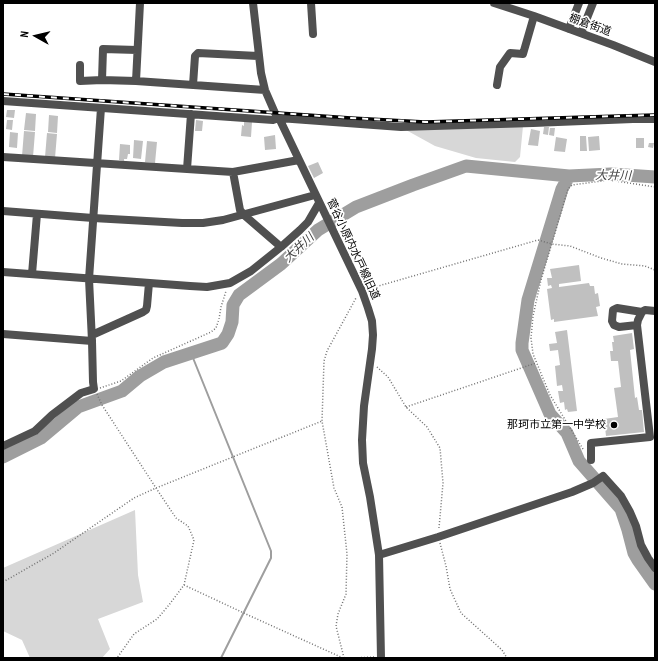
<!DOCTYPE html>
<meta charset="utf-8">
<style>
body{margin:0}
#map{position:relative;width:658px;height:661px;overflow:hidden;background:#fff;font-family:"PT Sans Narrow",sans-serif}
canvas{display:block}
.frame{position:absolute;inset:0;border:4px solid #000;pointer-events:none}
.north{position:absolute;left:16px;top:16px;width:40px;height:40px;-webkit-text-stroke:3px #fff;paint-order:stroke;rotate:278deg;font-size:11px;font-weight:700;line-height:16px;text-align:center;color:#000}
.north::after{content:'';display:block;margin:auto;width:14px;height:18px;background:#000;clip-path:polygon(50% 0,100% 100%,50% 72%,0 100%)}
</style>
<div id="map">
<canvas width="658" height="661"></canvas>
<div class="frame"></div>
<div class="north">N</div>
</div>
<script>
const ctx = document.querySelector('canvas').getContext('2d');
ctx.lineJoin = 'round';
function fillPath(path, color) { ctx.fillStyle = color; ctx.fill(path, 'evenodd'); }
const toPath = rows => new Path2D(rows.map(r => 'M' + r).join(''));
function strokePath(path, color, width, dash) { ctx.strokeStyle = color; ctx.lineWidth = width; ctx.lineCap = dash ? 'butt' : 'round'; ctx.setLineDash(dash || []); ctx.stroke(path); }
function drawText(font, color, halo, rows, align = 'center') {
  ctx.font = font + ' "PT Sans Narrow","Noto Sans JP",sans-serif'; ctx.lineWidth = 3.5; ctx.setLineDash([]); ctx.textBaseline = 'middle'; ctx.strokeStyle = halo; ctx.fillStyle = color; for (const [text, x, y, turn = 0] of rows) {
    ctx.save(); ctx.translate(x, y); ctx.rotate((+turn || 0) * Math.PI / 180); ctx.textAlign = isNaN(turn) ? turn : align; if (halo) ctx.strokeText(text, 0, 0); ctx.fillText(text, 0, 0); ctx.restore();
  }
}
fillPath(toPath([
 [523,126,520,157,515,162,476,158,435,146,406,130],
 [135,510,138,575,143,602,98,619,110,649,102,658,30,658,22,640,3,631,3,568]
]), '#d7d7d7');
strokePath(toPath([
 [191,353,271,551,271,558,221,658]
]), '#9e9e9e', 2);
strokePath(toPath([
 [569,176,562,189,528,300,522,343,522,350,550,414,567,433,579,461,621,509,628,530,634,553,638,560,655,584],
 [3,457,41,438,78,407,122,391,140,376,164,362,222,343,228,334,232,322,233,305,239,295,281,264,318,230,356,207,413,185,466,166,569,176,611,174,655,177]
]), '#9e9e9e', 13);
fillPath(toPath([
 [7,110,15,110,14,118,6,117],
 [26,113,36,114,35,131,24,130],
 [49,115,58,116,57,133,48,132],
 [7,120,13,120,12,130,6,129],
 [196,120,203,121,202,131,195,131],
 [244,122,252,122,251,137,241,136,242,125,244,126],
 [544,127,549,127,548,135,543,134],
 [550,128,555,128,554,136,549,135],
 [531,129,540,131,538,146,528,145],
 [24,131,35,132,33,157,22,156],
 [10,132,18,133,17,148,9,147],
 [47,133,57,134,55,158,45,157],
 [275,135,276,149,265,150,264,137],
 [580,136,586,136,587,151,580,151],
 [599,136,600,150,589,151,588,137],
 [556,137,567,139,565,152,554,151],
 [636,138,644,138,644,148,636,148],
 [134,140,143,141,141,159,133,158],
 [147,141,157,142,155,163,145,162],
 [649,143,654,143,653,148,648,147],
 [120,144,130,145,130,154,128,154,127,159,124,159,124,161,119,160],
 [318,162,323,173,314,178,308,166],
 [579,265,581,281,559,284,559,287,589,283,590,286,594,286,595,294,598,293,600,306,596,307,598,316,554,322,554,319,551,320,547,289,552,288,551,285,548,286,547,278,552,278,550,269],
 [567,330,577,411,568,412,567,409,565,410,564,402,560,403,558,391,563,391,562,385,557,386,555,366,560,365,558,350,550,351,549,344,557,343,555,332],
 [632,333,634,349,630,350,635,398,637,397,639,410,642,410,644,432,606,436,604,419,618,417,614,388,621,387,618,361,611,361,610,351,613,351,612,342,614,342,613,336]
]), '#c0c0c0');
strokePath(toPath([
 [368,289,538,240,552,244,570,246,601,258,622,264,645,266,655,270],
 [377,367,388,377,406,407,427,427,440,448,443,483,439,528],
 [100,388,121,381,153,358,211,332,216,328,219,319,221,307,226,291],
 [97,394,102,405,156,488,176,518,188,526,194,540,184,585,169,605,157,619,134,634,117,658],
 [406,407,536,363],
 [583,449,550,395,533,354,531,338,533,316,541,280,568,189,572,185,609,180,655,187],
 [440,543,446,566,450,589,461,613,502,650,507,658],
 [3,582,54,553,134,498,156,488,322,421],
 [184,585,248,615,343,658],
 [344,658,336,626,338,614,346,594,347,554,342,507,334,488,322,421,324,361,327,351,356,298],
 [352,658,374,657]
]), '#727272', 1.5, [1, 2]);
strokePath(toPath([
 [253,3,261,73,265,90,275,113,279,118,362,291,368,308,372,321,373,335,372,349,364,406,362,440,363,463,370,497,379,555,381,658],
 [311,3,313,34],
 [494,3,534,16,613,45,655,62],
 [569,29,579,3],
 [581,33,593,3],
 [137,50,103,49,102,80,136,81,265,90],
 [80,65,80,81,102,80],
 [136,81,140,3],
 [193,85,195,56,198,53,258,56],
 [497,85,500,67,510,53,523,54,534,16],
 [3,101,273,120,279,118,401,127,533,123,633,119,655,119],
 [3,157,233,172,299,160],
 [187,169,191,114],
 [233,172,240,210,244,215,281,247],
 [3,211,93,218,182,223,203,223,223,220,315,195],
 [3,272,190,286,207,287,230,283,251,271,281,247,300,230,308,222,319,203],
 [32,274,37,214],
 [637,325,619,327,614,325,612,321,613,310,617,308,642,312],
 [3,334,92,341],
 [92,335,143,312,146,310,147,306,149,283],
 [3,446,35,431,52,415,81,393,94,389,93,382,92,341,89,279,101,108],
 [591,460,591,443,650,437,637,325,638,320,642,312,645,310,655,311],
 [379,555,438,537,572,492,593,483,603,476,621,496,630,512,636,526,641,545,648,558,655,568]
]), '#505050', 8);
const rail = toPath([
 [3,94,351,118,425,122,619,116,655,115]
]);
strokePath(rail, '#000', 3.5);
strokePath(rail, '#fff', 2, [6]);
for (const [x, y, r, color] of [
 [614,425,4,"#000"]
]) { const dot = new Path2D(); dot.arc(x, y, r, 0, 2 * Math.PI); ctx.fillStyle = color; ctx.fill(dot); strokePath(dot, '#fff', 1.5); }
drawText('11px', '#000', '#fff', [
 ["棚倉街道",590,25,20],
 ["菅谷小原内水戸線旧道",353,249,65]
]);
drawText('11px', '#000', '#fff', [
 ["那珂市立第一中学校",606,425]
], 'right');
drawText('italic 12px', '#3f3f3f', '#fff', [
 ["大井川",613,176,1],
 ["大井川",299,248,-43]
]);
</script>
